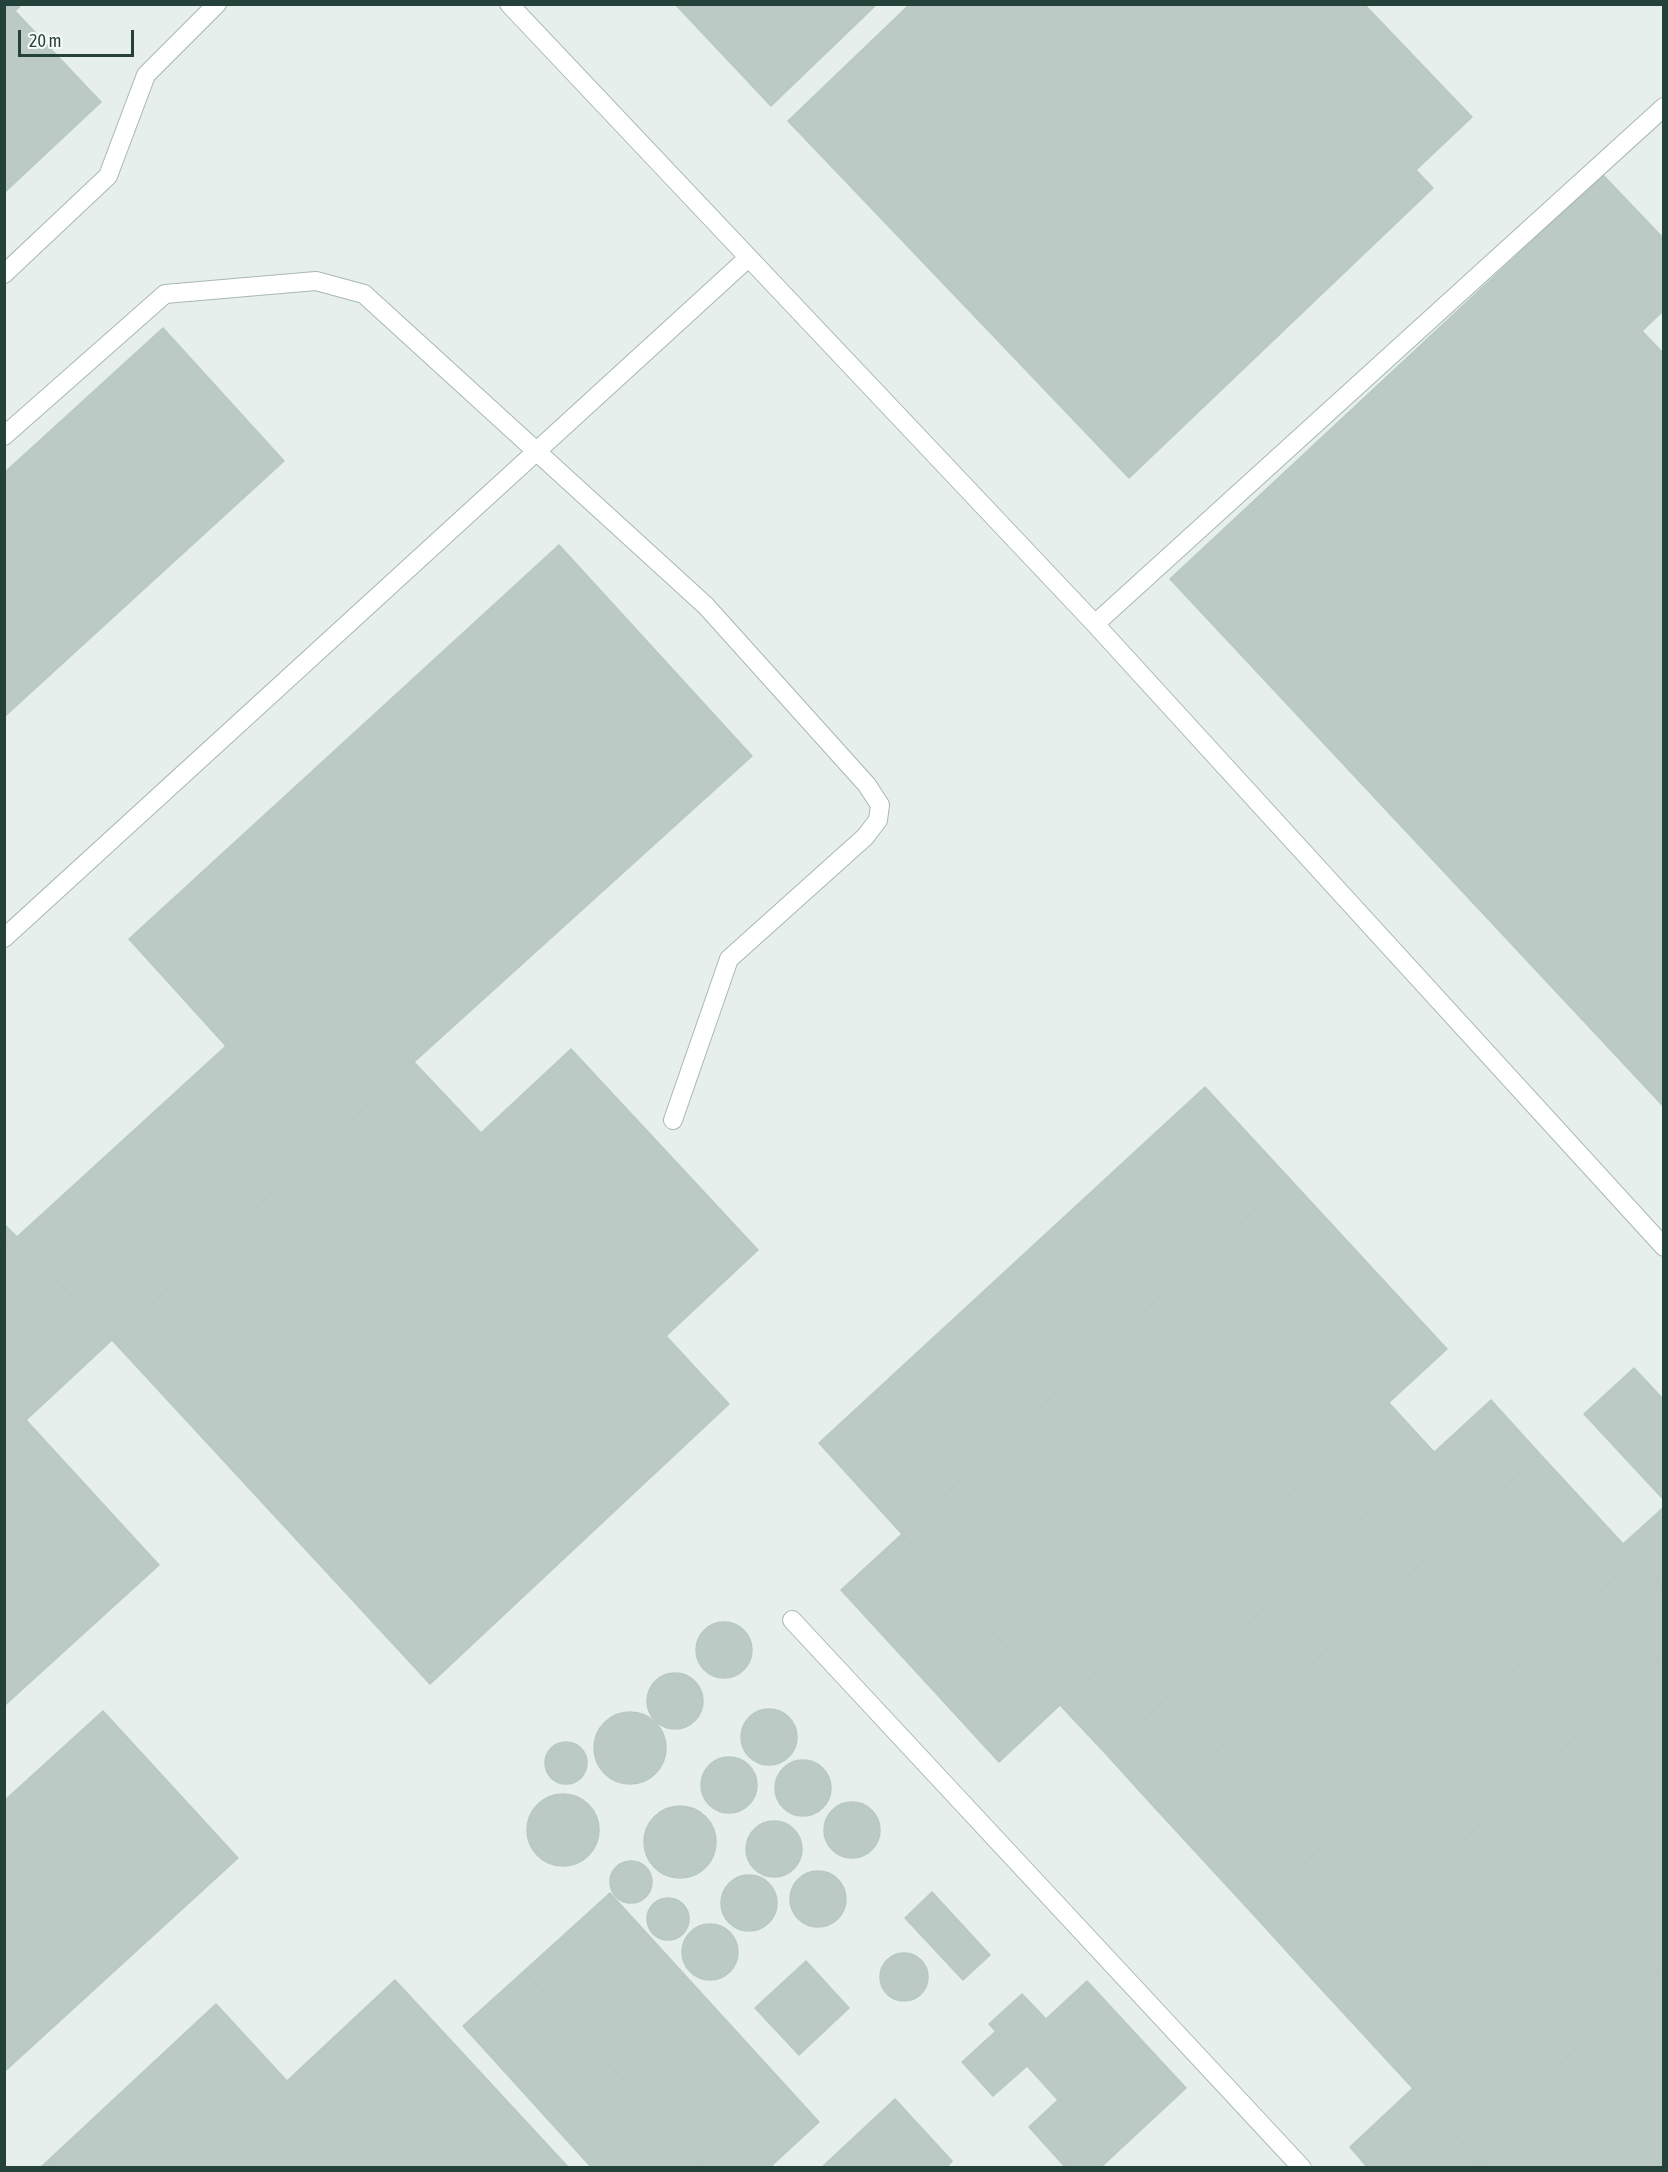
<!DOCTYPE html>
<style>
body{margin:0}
#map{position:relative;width:1668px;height:2172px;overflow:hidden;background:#e6efeb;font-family:"Asap Condensed",sans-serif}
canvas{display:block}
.frame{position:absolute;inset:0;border:6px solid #24423a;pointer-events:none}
.scale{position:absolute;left:18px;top:30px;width:116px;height:27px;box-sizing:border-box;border:3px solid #24423a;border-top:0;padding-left:8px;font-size:18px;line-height:21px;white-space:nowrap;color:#24423a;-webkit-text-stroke:4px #f7fbf9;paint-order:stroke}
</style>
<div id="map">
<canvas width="1668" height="2172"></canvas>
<div class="frame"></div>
<div class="scale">20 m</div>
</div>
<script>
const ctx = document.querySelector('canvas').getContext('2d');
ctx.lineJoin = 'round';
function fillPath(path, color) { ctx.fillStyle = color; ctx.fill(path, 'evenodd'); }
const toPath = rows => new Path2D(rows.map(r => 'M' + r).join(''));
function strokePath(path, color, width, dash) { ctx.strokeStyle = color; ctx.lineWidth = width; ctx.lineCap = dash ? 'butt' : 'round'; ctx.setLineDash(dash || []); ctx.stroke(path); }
const building = toPath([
 [4,4,22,4,15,11,101,102,4,193,4,4],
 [675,4,877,4,771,106,675,4],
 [910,4,1364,4,1472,117,1416,170,1433,188,1129,478,788,121,910,4],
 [1603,175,1664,239,1664,310,1642,331,1664,354,1664,1107,1170,579,1603,175],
 [163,328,284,461,4,717,4,473,163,328],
 [559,545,752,756,414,1062,112,1340,17,1237,226,1046,129,939,559,545],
 [571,1049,758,1250,666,1336,729,1404,430,1684,112,1340,414,1062,481,1133,571,1049],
 [1205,1087,1289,1178,902,1534,819,1443,1205,1087],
 [1289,1178,1447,1349,1060,1705,902,1534,1289,1178],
 [4,1224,17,1237,4,1249,4,1224],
 [17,1237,112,1340,26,1420,159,1565,4,1706,4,1249,17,1237],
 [1634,1368,1664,1400,1664,1500,1584,1414,1634,1368],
 [1491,1400,1540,1454,1155,1808,1106,1754,1491,1400],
 [1389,1403,1434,1452,1106,1754,1060,1705,1389,1403],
 [1540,1454,1636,1558,1251,1912,1155,1808,1540,1454],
 [1664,1507,1664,1588,1623,1544,1664,1507],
 [902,1534,1060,1705,999,1762,841,1590,902,1534],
 [1636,1558,1664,1588,1664,1656,1312,1979,1251,1912,1636,1558],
 '696 1650a28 28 0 1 1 56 0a28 28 0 1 1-56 0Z',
 [1664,1656,1664,1968,1468,2148,1312,1979,1664,1656],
 '647 1701a28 28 0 1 1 56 0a28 28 0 1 1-56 0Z',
 '741 1737a28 28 0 1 1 56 0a28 28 0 1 1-56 0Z',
 [103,1711,238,1858,4,2072,4,1801,103,1711],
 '594 1748a36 36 0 1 1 72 0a36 36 0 1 1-72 0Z',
 '545 1763a21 21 0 1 1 42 0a21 21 0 1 1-42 0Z',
 '701 1785a28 28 0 1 1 56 0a28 28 0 1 1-56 0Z',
 '775 1788a28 28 0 1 1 56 0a28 28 0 1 1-56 0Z',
 '527 1830a36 36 0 1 1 72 0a36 36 0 1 1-72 0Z',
 '824 1830a28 28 0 1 1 56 0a28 28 0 1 1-56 0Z',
 '644 1842a36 36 0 1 1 72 0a36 36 0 1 1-72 0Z',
 '746 1849a28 28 0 1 1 56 0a28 28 0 1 1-56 0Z',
 '610 1882a21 21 0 1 1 42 0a21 21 0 1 1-42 0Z',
 '790 1899a28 28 0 1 1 56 0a28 28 0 1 1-56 0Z',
 '721 1903a28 28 0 1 1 56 0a28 28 0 1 1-56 0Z',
 [932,1892,990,1955,963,1980,905,1918,932,1892],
 [610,1893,819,2122,769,2168,704,2168,524,1971,610,1893],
 '647 1919a21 21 0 1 1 42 0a21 21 0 1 1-42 0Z',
 '682 1952a28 28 0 1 1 56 0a28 28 0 1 1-56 0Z',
 '880 1977a24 24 0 1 1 48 0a24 24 0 1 1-48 0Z',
 [806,1961,849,2008,799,2055,755,2008,806,1961],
 [1664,1968,1664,2168,1486,2168,1468,2148,1664,1968],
 [524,1971,704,2168,592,2168,463,2026,524,1971],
 [395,1980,569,2168,40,2168,216,2004,287,2081,395,1980],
 [1087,1981,1186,2088,1100,2168,1066,2168,1029,2127,1058,2100,989,2024,1022,1994,1046,2019,1087,1981],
 [996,2031,1027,2066,993,2096,962,2062,996,2031],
 [1413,2088,1468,2148,1486,2168,1368,2168,1350,2147,1413,2088],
 [895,2099,952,2161,946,2168,821,2168,895,2099]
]);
fillPath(building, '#bbcac4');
strokePath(building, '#b8c9c2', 1.5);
const minor = toPath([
 [509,4,1095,624,1664,1247],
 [4,274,108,176,146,75,217,4],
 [4,436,165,294,316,281,364,294,706,606,867,785,880,805,878,820,865,837,729,959,673,1120],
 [1095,624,1664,107],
 [4,938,748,258],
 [792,1620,1302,2168]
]);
strokePath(minor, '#a8b8b2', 20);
strokePath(minor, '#fff', 18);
</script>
